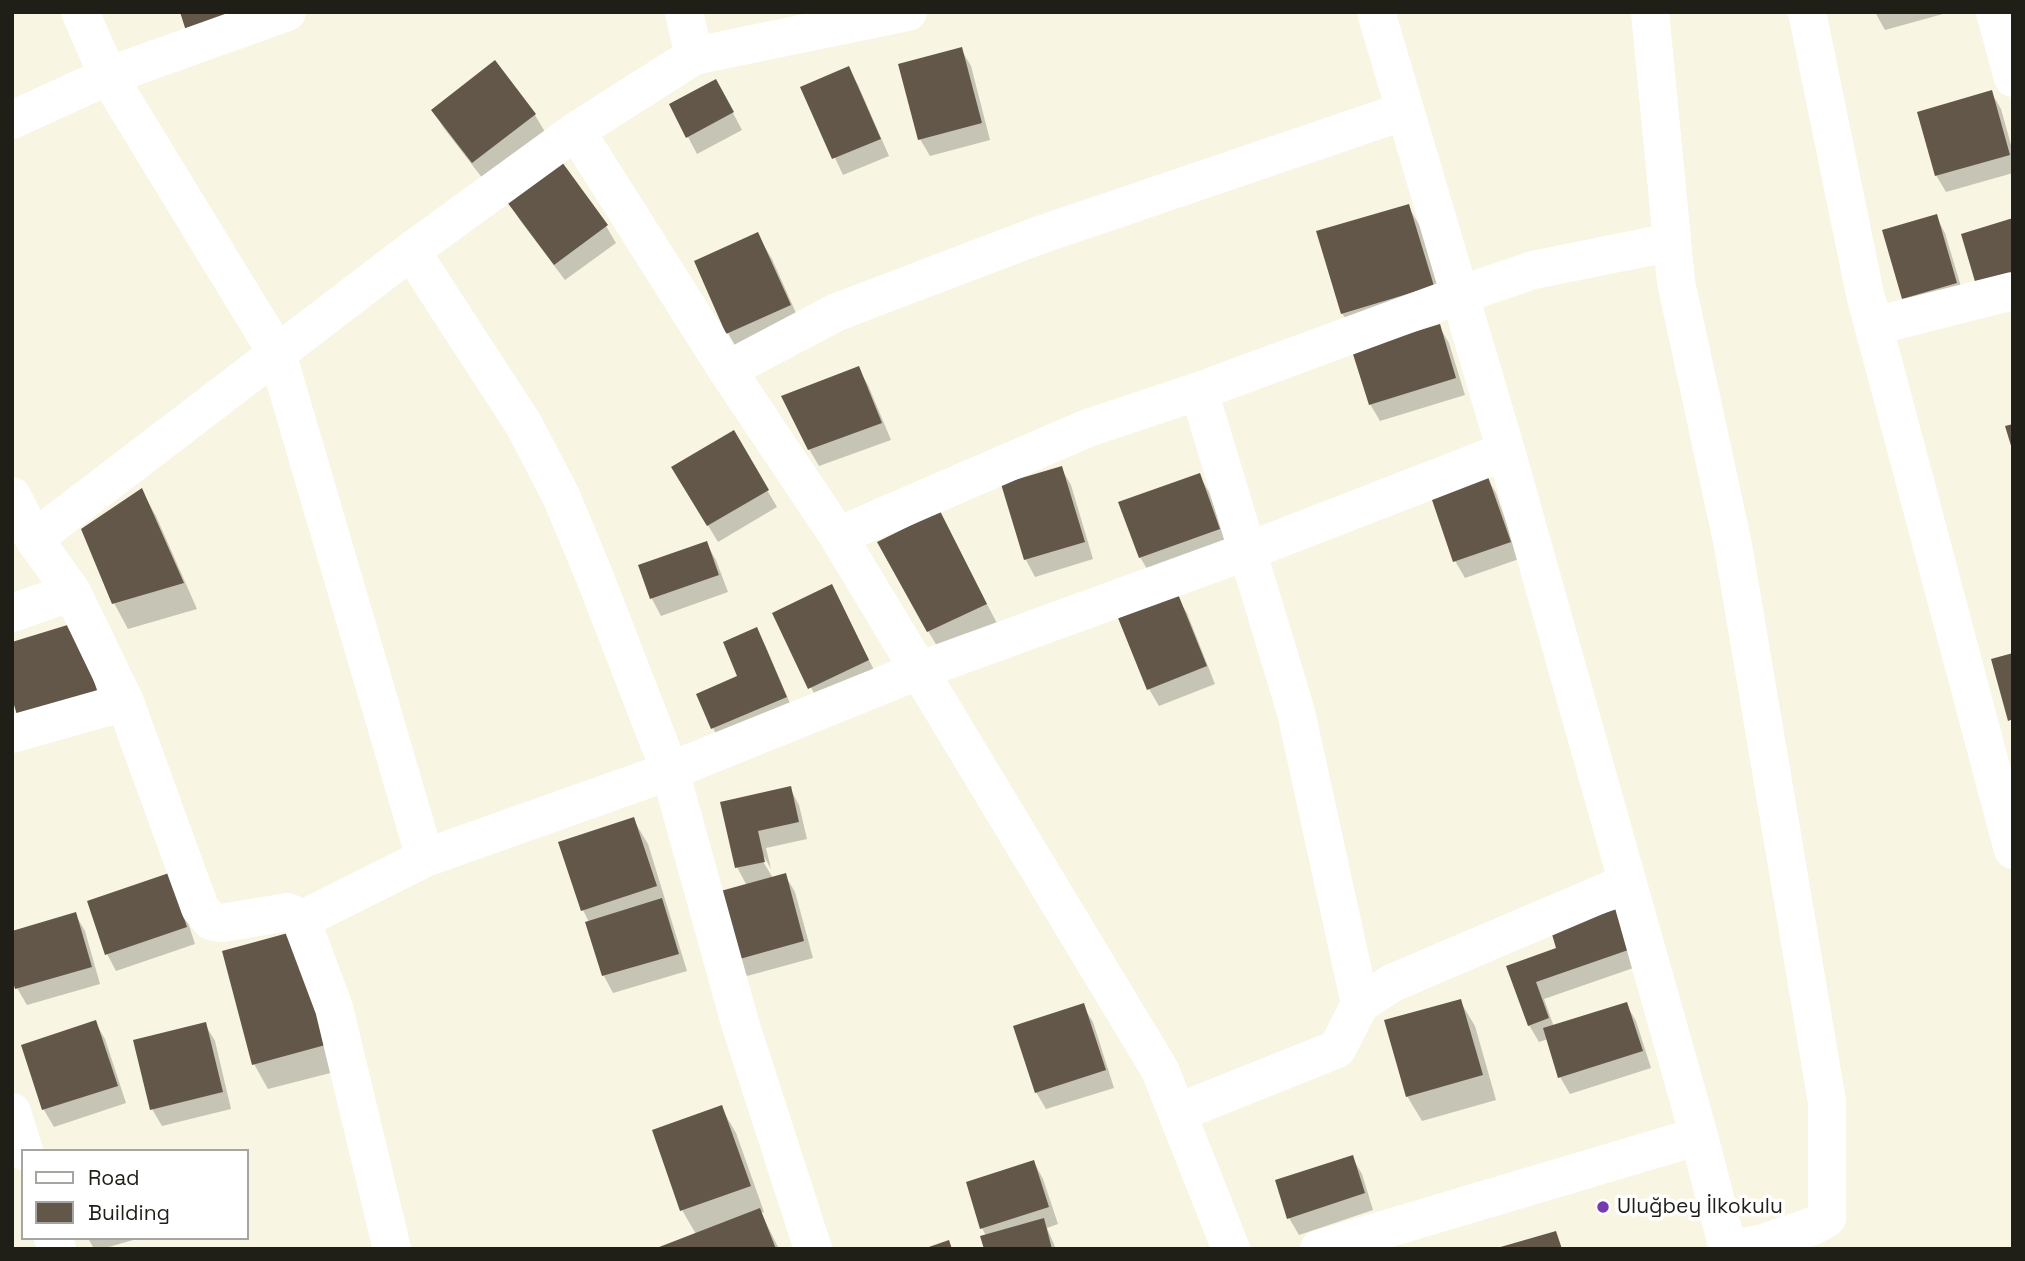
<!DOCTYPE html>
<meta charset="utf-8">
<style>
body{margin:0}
#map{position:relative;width:2025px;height:1261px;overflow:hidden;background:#f8f5e2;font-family:"Space Grotesk",sans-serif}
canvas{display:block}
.frame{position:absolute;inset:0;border:14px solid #1f1e17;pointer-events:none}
.legend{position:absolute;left:21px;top:1149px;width:228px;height:91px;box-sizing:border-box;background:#fff;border:2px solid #a5a5a2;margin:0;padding:9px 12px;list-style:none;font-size:21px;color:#1f1e17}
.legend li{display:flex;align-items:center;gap:14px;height:35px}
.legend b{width:35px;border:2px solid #a5a5a2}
</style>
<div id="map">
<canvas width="2025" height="1261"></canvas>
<div class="frame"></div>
<ul class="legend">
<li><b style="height:9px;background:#fff"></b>Road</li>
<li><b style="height:19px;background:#63574a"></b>Building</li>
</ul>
</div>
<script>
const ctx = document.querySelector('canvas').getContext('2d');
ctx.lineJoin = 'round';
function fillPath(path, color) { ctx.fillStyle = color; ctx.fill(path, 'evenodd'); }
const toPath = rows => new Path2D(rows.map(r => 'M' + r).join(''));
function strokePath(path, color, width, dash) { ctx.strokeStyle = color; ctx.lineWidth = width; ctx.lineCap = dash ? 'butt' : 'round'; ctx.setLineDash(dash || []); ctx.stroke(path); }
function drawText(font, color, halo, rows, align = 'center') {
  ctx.font = font + ' "Space Grotesk",sans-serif'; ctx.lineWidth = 7; ctx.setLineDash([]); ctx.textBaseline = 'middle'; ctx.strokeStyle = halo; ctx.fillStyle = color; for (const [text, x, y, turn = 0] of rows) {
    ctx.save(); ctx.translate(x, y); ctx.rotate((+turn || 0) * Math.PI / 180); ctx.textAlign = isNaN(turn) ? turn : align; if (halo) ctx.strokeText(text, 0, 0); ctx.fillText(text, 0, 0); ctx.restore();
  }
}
fillPath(toPath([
 [1875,12,1943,12,1943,14,1885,30],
 [961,49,971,66,990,140,930,156,920,139],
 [848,68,858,85,889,156,843,175,802,88],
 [1991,92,2001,109,2013,152,2013,173,1946,192,1936,175],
 [725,98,742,130,697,154,671,105],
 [433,110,535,115,545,132,483,179,443,127],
 [510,202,606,226,616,243,565,280,519,219],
 [1408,206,1423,231,1447,311,1357,338,1342,313],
 [1936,216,1945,233,1965,300,1914,315,1904,298],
 [757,234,772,259,804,331,742,358,728,333,696,262],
 [1439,326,1449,343,1465,395,1380,421,1370,404],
 [858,368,868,385,891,440,819,466,809,449],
 [733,432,777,507,718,542,673,467],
 [1061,468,1071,485,1093,559,1035,577,1026,560,1003,485],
 [1199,475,1209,492,1228,546,1150,574,1140,557],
 [1486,476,1496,493,1519,559,1465,578,1455,561],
 [142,491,156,516,197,609,128,629,114,603],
 [940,514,1000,629,943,656,928,631],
 [706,543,716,560,728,592,661,616,652,599,640,566],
 [832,586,882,686,824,713,774,614],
 [1177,597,1187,613,1215,684,1159,706,1149,689],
 [757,630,766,647,795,715,722,745,713,728,740,677],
 [790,788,799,805,807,839,766,848,771,869,762,853,759,855,773,878,785,875,795,892,813,958,747,976,737,959,747,886,737,867,723,803],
 [633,819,648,844,687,971,613,993,604,976,588,923,589,922,583,910],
 [178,892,195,944,116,971,107,954],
 [1619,910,1642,965,1544,999,1554,1027,1626,1004,1636,1021,1651,1068,1570,1094,1560,1077,1548,1039,1539,1042,1529,1025,1509,967,1559,949],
 [75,914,85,931,100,984,27,1005,17,988],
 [312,957,342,1070,268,1089,254,1064],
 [1460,1001,1475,1026,1496,1100,1422,1121,1407,1096],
 [1083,1006,1093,1022,1114,1088,1046,1109,1036,1092],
 [95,1022,105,1039,126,1103,54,1127,44,1110,23,1046],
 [205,1024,215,1041,231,1109,162,1126,152,1109],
 [721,1107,736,1133,764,1212,761,1213,779,1249,658,1249,696,1234,682,1210],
 [1352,1157,1362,1174,1373,1210,1299,1235,1289,1218],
 [1034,1162,1043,1179,1058,1224,1047,1228,1056,1249,986,1249,986,1236,982,1228],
 [88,1238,140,1238,102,1249,94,1249]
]), '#0003');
fillPath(toPath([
 [180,12,242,12,187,34],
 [962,47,982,123,918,140,898,64],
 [495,60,536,114,472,163,431,110],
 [849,66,881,139,832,159,800,87],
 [716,79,734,112,686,138,669,104],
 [1992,90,2010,155,1935,176,1917,112],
 [562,162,608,225,554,265,507,202],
 [1409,204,1434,286,1341,314,1316,231],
 [1937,214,1957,283,1902,299,1882,230],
 [2013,218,2013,274,1976,285,1961,234],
 [758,232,791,305,726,334,694,261],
 [1440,324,1456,378,1369,405,1352,351],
 [859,366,882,423,808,450,781,396],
 [2013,424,2013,449,2012,449,2005,426],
 [734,430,769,490,707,526,671,467],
 [1062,466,1085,542,1024,560,1001,484],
 [1200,473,1220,529,1139,558,1118,502],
 [1487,474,1511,542,1453,562,1430,494],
 [142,488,184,583,112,604,81,529],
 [940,511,987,604,927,632,877,542],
 [707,541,719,575,650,599,638,565],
 [832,584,869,660,808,689,772,613],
 [1178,594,1207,666,1147,690,1118,618],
 [74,623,98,693,17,715,12,698,12,642],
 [757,627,787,697,711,729,696,694,737,676,723,642],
 [2013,653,2013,719,2008,721,1991,659],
 [791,786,799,822,758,831,765,862,735,868,720,802],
 [634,817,657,886,581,911,558,842],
 [169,873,187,927,105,955,87,901],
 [786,873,804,941,736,960,717,892],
 [662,898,679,954,602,976,585,922],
 [1620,908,1634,948,1536,982,1549,1018,1528,1026,1506,966,1556,948,1551,931],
 [76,912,92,967,15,989,12,978,12,931],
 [299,930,329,1044,252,1065,222,951],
 [1461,999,1483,1075,1406,1097,1384,1020],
 [1627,1002,1643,1051,1558,1078,1543,1028],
 [1084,1003,1106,1070,1035,1093,1013,1026],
 [96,1020,118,1086,42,1110,21,1045],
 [206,1022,223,1092,150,1110,133,1040],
 [722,1105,751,1186,680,1211,652,1130],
 [1353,1155,1365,1193,1287,1219,1275,1180],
 [1034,1160,1049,1207,980,1229,966,1182],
 [760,1208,776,1249,654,1249],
 [1044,1218,1052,1249,984,1249,980,1236],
 [1556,1231,1562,1249,1497,1249,1497,1248],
 [949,1240,952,1249,926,1249,926,1248]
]), '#63574a');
strokePath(toPath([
 [80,12,108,76,277,353,425,858],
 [684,12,694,56],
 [1376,12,1506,451,1699,1136,1728,1249],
 [1650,12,1676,282,1733,545,1827,1102,1827,1218,1813,1226,1760,1244,1731,1249],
 [1807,12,1865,294,2013,850],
 [1995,12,2013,78],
 [12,120,108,76,287,12],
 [576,131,727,370,838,536,1160,1070,1231,1249],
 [411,251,524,425,561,496,594,575,670,771,740,1023,813,1249],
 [1874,326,2013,291],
 [727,370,837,312,1037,236,1405,111],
 [1199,391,1296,712,1360,1004],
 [12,496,34,539,72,592,125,702,200,908,211,921,222,923,288,912,301,920,334,1008,392,1249],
 [838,536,1088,428,1199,391,1460,295,1533,270,1672,242],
 [34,539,411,251,576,131,694,56,908,12],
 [12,613,72,592],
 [12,734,125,702],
 [301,920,425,858,670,771,918,671,1248,551,1506,451],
 [12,1112,24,1151],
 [1177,1113,1337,1049,1360,1004,1392,983,1627,883],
 [53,1238,57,1249],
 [1319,1249,1699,1136]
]), '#fff', 38);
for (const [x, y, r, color] of [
 [1603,1207,7,"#773bb0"]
]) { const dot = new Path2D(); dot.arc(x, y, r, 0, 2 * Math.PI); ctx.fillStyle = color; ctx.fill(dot); strokePath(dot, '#fff', 2.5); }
drawText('21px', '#1f1e17', '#fff', [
 ["Uluğbey İlkokulu",1617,1207]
], 'left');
</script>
